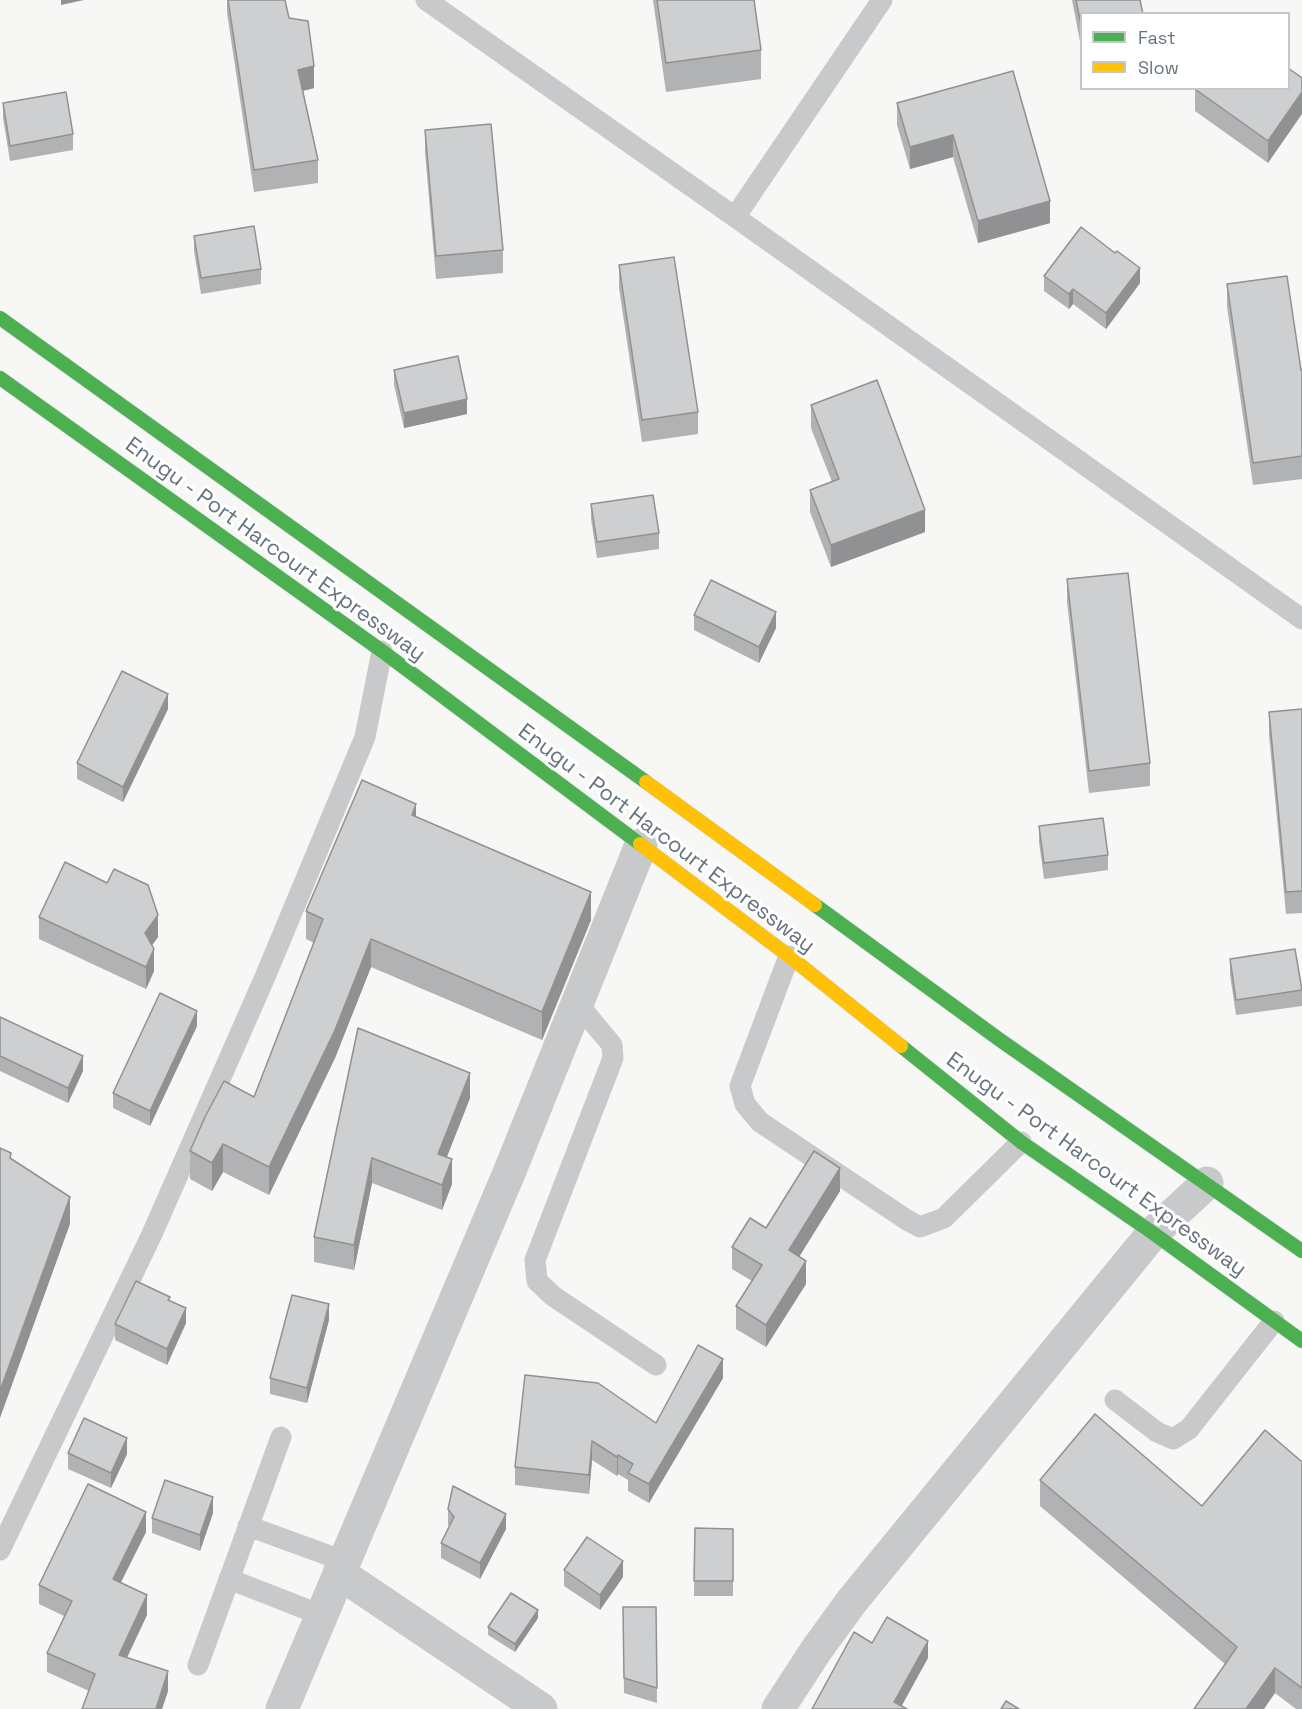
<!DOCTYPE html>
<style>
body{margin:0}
#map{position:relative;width:1302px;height:1709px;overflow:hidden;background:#f7f7f6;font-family:"Space Grotesk",sans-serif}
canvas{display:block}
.legend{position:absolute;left:1080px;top:12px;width:210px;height:78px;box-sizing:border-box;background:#fff;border:2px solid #c2c7cb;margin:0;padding:8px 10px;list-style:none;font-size:18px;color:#66747e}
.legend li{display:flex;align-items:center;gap:12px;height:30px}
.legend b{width:30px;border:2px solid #c2c7cb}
</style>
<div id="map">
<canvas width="1302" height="1709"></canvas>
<ul class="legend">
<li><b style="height:8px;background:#4caf50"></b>Fast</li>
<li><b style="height:8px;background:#ffc107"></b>Slow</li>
</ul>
</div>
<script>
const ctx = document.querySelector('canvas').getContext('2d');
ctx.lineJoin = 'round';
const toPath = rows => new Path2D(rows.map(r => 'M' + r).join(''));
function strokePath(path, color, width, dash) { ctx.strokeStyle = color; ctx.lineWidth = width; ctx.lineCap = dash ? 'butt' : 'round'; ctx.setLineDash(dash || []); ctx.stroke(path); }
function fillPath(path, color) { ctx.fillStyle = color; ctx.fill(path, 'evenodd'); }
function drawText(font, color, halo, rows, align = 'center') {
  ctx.font = font + ' "Space Grotesk",sans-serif'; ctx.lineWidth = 6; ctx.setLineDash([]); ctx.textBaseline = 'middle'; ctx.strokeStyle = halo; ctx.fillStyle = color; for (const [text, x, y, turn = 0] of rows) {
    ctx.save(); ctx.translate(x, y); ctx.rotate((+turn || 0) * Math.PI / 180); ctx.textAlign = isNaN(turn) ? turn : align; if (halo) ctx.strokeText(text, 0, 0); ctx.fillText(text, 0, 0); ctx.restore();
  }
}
const fast = toPath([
 [0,318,646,782],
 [0,378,382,651,640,844],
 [815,905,1000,1040,1302,1251],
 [901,1046,1021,1142,1153,1233,1302,1341]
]);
const slow = toPath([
 [646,782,815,905],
 [640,844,789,956,901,1046]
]);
strokePath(fast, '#d3d4d4', 15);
strokePath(slow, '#d3d4d4', 15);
strokePath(toPath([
 [426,0,735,217,1302,619],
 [735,217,882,0],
 [789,956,740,1086,745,1104,760,1122,907,1220,920,1227,944,1218,1021,1142],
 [577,1003,612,1045,613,1058,535,1260,537,1281,553,1296,656,1365],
 [1115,1400,1157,1432,1173,1439,1189,1429,1274,1321],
 [248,1526,344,1561],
 [0,1550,152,1234,265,977,365,737,382,651],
 [229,1579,321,1615],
 [198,1665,281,1437]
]), '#c8c9ca', 21);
strokePath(toPath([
 [339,1573,541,1709],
 [282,1709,509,1173,641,845],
 [778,1709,817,1649,852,1601,1153,1233,1207,1183]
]), '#c8c9ca', 33);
strokePath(fast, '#4caf50', 14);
strokePath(slow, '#ffc107', 14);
fillPath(toPath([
 [227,0,285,0,289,18,314,88,303,91,318,160,318,183,254,192,227,13],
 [653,0,754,0,761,50,761,79,666,92],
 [1072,0,1140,0,1082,14,1082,52],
 [1013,71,1050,223,978,243,953,157,910,169,897,125,897,103],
 [1288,88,1268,163,1195,111,1195,89],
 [3,103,73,134,73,150,10,161,3,118],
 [425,130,503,250,503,273,436,279,425,152],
 [194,236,261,269,261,284,201,294,194,251],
 [619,265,698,412,698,434,642,442,619,288],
 [1044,276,1140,283,1106,329,1073,304,1069,309,1044,291],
 [1227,284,1301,370,1302,369,1302,479,1253,485,1227,307],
 [394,370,467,414,404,428,394,385],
 [811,405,925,532,831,567,810,512,810,490,832,482,811,428],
 [591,504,659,533,659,549,597,558,591,519],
 [1067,579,1150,763,1150,786,1089,793,1067,602],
 [694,615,776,628,759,663,694,630],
 [168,709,123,802,77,779,77,763],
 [1302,709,1302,913,1286,914,1269,735,1269,712],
 [416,817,591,920,542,1040,371,967,335,1058,269,1195,223,1172,212,1191,190,1179,190,1151,254,1097,314,943,306,939,306,911],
 [1039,826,1108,855,1108,870,1044,879,1039,842],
 [39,917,158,937,152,945,154,971,146,989,39,939],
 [1230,959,1302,990,1302,1006,1236,1015,1230,975],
 [0,1017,83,1071,68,1103,0,1071],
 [197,1026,150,1126,113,1108,113,1093],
 [358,1028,470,1098,447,1157,452,1184,442,1210,372,1183,354,1270,314,1262,314,1237],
 [840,1191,799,1257,806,1284,766,1347,736,1329,736,1306,752,1281,732,1269,732,1247,766,1228],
 [170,1300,186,1323,167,1365,115,1340,115,1324],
 [329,1320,307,1403,270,1394,270,1378],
 [525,1375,656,1423,723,1378,649,1503,628,1491,628,1480,618,1474,617,1476,592,1460,589,1494,515,1485,515,1467],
 [68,1453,127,1454,111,1488,68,1469],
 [1302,1462,1302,1709,1296,1709,1275,1693,1225,1664,1040,1506,1040,1480,1202,1506],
 [448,1509,506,1529,480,1579,441,1558,441,1543,449,1526,448,1525],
 [213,1513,200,1551,152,1533,152,1518],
 [695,1528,733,1529,733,1596,694,1596],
 [146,1532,121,1582,147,1615,127,1658,168,1691,162,1709,82,1709,89,1691,47,1672,47,1653,64,1616,39,1604,39,1585],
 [564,1570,623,1577,600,1610,564,1586],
 [656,1607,657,1703,624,1693,623,1623],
 [538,1618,515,1652,488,1635,488,1627]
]), '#b1b2b3');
fillPath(toPath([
 [61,0,84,0,61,5],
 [314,66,314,88,298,92,298,70],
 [1302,92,1302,114,1268,163,1268,141],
 [953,135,953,157,910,169,910,147],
 [1050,201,1050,223,978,243,978,221],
 [1140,268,1140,283,1106,329,1106,313],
 [1073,289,1073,304,1069,309,1069,294],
 [467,399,467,414,404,428,404,413],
 [925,510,925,532,831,567,831,545],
 [776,612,776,628,759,663,759,647],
 [168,694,168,709,123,802,123,787],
 [416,804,416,832,412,815],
 [591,892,591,920,542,1040,542,1012],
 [158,915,158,937,145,955,145,933],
 [371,939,371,967,335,1058,269,1195,269,1167],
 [154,949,154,971,146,989,146,967],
 [197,1011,197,1026,150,1126,150,1111],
 [83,1056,83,1071,68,1103,68,1088],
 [470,1073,470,1098,438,1179,438,1154],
 [223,1144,223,1172,212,1191,212,1163],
 [372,1158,372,1183,354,1270,354,1245],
 [452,1159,452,1184,442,1210,442,1185],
 [840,1168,840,1191,789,1273,789,1250],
 [70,1197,70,1224,0,1418,0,1391],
 [806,1261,806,1284,766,1347,766,1325],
 [329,1304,329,1320,307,1403,307,1388],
 [186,1308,186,1323,167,1365,167,1349],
 [723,1359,723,1378,649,1503,649,1484],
 [127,1438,127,1454,111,1488,111,1473],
 [592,1441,592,1460,589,1494,589,1475],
 [618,1455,618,1474,617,1476,617,1457],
 [213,1497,213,1513,200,1551,200,1535],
 [146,1512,146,1532,113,1598,113,1579],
 [506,1514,506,1529,480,1579,480,1563],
 [623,1561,623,1577,600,1610,600,1595],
 [147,1595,147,1615,119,1674,119,1655],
 [538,1610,538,1618,515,1652,515,1644],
 [928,1641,928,1658,900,1709,894,1702],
 [1275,1668,1275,1693,1264,1709,1246,1709],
 [168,1671,168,1691,162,1709,156,1709]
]), '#909192');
const building = toPath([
 [228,0,285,0,289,18,308,21,314,66,298,70,318,160,254,170,228,0],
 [657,0,754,0,761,50,666,63,657,0],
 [1076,0,1140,0,1143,14,1082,14,1082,30,1076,0],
 [1288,68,1302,78,1302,92,1268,141,1195,89,1288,88,1288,68],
 [1013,71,1050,201,978,221,953,135,910,147,897,103,1013,71],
 [66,92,73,134,10,146,3,103,66,92],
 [491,124,503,250,436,256,425,130,491,124],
 [254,226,261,269,201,278,194,236,254,226],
 [1081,227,1115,253,1117,251,1140,268,1106,313,1073,289,1069,294,1044,276,1081,227],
 [674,257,698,412,642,420,619,265,674,257],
 [1287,276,1301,370,1302,369,1302,456,1253,463,1227,284,1287,276],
 [458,356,467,399,404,413,394,370,458,356],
 [877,380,925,510,831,545,810,490,839,479,811,405,877,380],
 [653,495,659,533,597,542,591,504,653,495],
 [1128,573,1150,763,1089,771,1067,579,1128,573],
 [711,580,776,612,759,647,694,615,711,580],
 [122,671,168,694,123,787,77,763,122,671],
 [1302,709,1302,891,1286,892,1269,712,1302,709],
 [362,780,416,804,412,815,591,892,542,1012,371,939,335,1030,269,1167,223,1144,212,1163,190,1151,205,1117,224,1081,254,1097,323,919,306,911,362,780],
 [1103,818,1108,855,1044,863,1039,826,1103,818],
 [65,862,107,883,114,869,148,885,158,915,145,933,154,949,146,967,39,917,65,862],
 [1295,949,1302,990,1236,1000,1230,959,1295,949],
 [160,993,197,1011,150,1111,113,1093,160,993],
 [0,1017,83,1056,68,1088,0,1056,0,1017],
 [358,1028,470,1073,438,1154,452,1159,442,1185,372,1158,354,1245,314,1237,358,1028],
 [0,1148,11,1153,10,1158,70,1197,0,1391,0,1148],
 [814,1151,840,1168,789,1250,806,1261,766,1325,736,1306,762,1265,732,1247,750,1218,766,1228,814,1151],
 [136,1281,170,1297,168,1300,186,1308,167,1349,115,1324,136,1281],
 [292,1295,329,1304,307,1388,270,1378,292,1295],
 [698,1345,723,1359,649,1484,628,1473,633,1464,618,1455,617,1457,592,1441,589,1475,515,1467,525,1375,598,1383,656,1423,698,1345],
 [1095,1414,1202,1506,1265,1430,1302,1462,1302,1688,1275,1668,1246,1709,1194,1709,1237,1647,1040,1480,1095,1414],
 [84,1418,127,1438,111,1473,68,1453,84,1418],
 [165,1480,213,1497,200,1535,152,1518,165,1480],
 [88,1484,146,1512,113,1579,147,1595,119,1655,168,1671,156,1709,82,1709,95,1674,47,1653,72,1601,39,1585,88,1484],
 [453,1486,506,1514,480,1563,441,1543,454,1517,448,1509,453,1486],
 [695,1528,733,1529,733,1581,694,1581,695,1528],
 [587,1537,623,1561,600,1595,564,1570,587,1537],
 [511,1593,538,1610,515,1644,488,1627,511,1593],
 [623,1607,656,1607,657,1688,624,1678,623,1607],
 [887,1617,928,1641,894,1702,907,1709,812,1709,854,1632,872,1643,887,1617],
 [1006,1701,1019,1709,1001,1709,1006,1701]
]);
fillPath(building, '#cecfd0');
strokePath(building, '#909192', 1.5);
drawText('22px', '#66747e', '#fff', [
 ["Enugu - Port Harcourt Expressway",275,550,36],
 ["Enugu - Port Harcourt Expressway",666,839,37],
 ["Enugu - Port Harcourt Expressway",1096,1165,36]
]);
</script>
